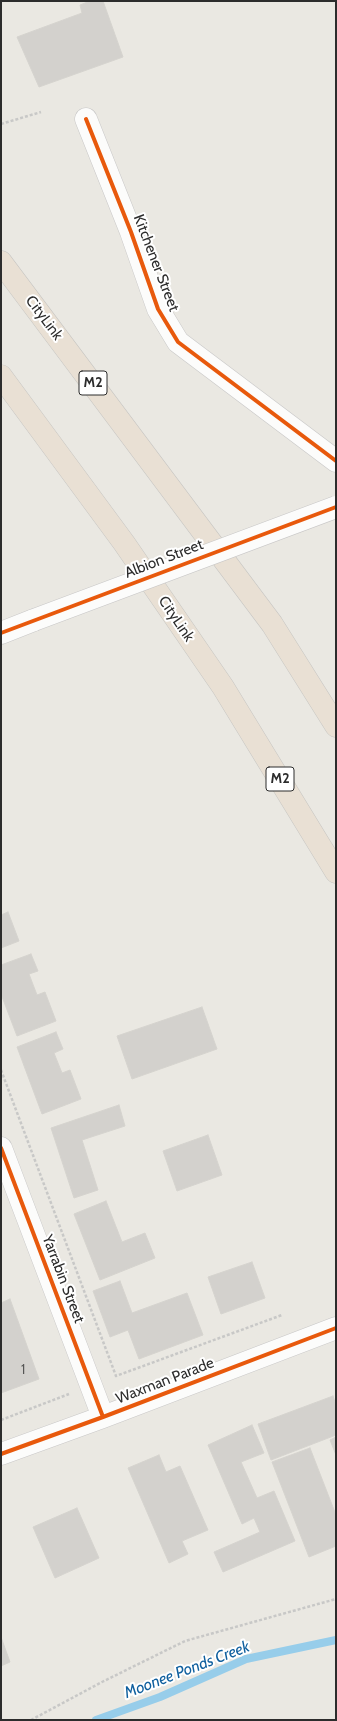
<!DOCTYPE html>
<style>
body{margin:0}
#map{position:relative;width:337px;height:1721px;overflow:hidden;background:#eae8e2;font-family:Cabin,sans-serif}
canvas{display:block}
.frame{position:absolute;inset:0;border:2px solid #2c2c2c;pointer-events:none}
</style>
<div id="map">
<canvas width="337" height="1721"></canvas>
<div class="frame"></div>
</div>
<script>
const ctx = document.querySelector('canvas').getContext('2d');
ctx.lineJoin = 'round';
function shape(rows) {
  const path = new Path2D();
  for (const r of rows) {
    path.moveTo(r[0], r[1]);
    for (let i = 2; i < r.length; i += 2) path.lineTo(r[i], r[i + 1]);
  }
  return path;
}
function strokePath(path, color, width, dash) {
  ctx.strokeStyle = color;
  ctx.lineWidth = width;
  ctx.lineCap = dash ? 'butt' : 'round';
  ctx.setLineDash(dash || []);
  ctx.stroke(path);
}
function fillPath(path, color) {
  ctx.fillStyle = color;
  ctx.fill(path, 'evenodd');
}
function label(font, color, halo, rows, align = 'center') {
  ctx.font = font + ' Cabin,sans-serif';
  ctx.lineWidth = 4;
  ctx.setLineDash([]);
  ctx.textBaseline = 'middle';
  ctx.strokeStyle = halo;
  ctx.fillStyle = color;
  for (const [text, x, y, turn = 0] of rows) {
    ctx.save();
    ctx.translate(x, y);
    ctx.rotate((+turn || 0) * Math.PI / 180);
    ctx.textAlign = isNaN(turn) ? turn : align;
    if (halo) ctx.strokeText(text, 0, 0);
    ctx.fillText(text, 0, 0);
    ctx.restore();
  }
}
const stream = shape([
 [96,1720,160,1697,246,1659,336,1640]
]);
const building = shape([
 [90,1,103,1,123,57,39,87,17,37,82,13,80,5,90,1],
 [8,912,19,941,1,948,1,915,8,912],
 [31,954,38,971,29,974,37,995,45,992,56,1021,17,1036,1,994,1,965,31,954],
 [202,1007,217,1049,132,1079,117,1036,202,1007],
 [56,1032,63,1049,54,1053,62,1073,70,1070,81,1099,42,1114,17,1047,56,1032],
 [119,1105,125,1126,82,1140,98,1190,74,1198,51,1128,119,1105],
 [208,1135,222,1175,177,1191,163,1151,208,1135],
 [106,1201,122,1242,145,1233,155,1258,100,1280,74,1214,106,1201],
 [252,1262,265,1298,221,1314,208,1277,252,1262],
 [120,1281,132,1313,187,1293,203,1335,139,1359,128,1330,110,1337,93,1291,120,1281],
 [10,1299,39,1379,1,1393,1,1303,10,1299],
 [333,1396,336,1405,336,1435,271,1460,258,1424,333,1396],
 [252,1425,264,1453,241,1462,257,1498,274,1491,295,1541,223,1572,214,1552,260,1532,254,1518,242,1524,208,1445,252,1425],
 [336,1437,336,1455,330,1440,336,1437],
 [310,1448,336,1515,336,1546,309,1557,272,1462,310,1448],
 [159,1455,166,1472,180,1466,208,1530,182,1541,188,1554,169,1563,128,1468,159,1455],
 [77,1508,99,1558,55,1578,33,1527,77,1508],
 [1,1637,10,1662,1,1666,1,1637]
]);
const path = shape([
 [1,124,41,112],
 [1,1070,116,1376,282,1315],
 [1,1420,69,1394],
 [31,1720,102,1682,185,1641,336,1599]
]);
const minor = shape([
 [86,119,131,232,158,309,178,342,336,461],
 [1,633,34,620],
 [1,1148,103,1417],
 [1,1454,103,1417,336,1328]
]);
const highway = shape([
 [1,262,272,624,336,726],
 [1,376,124,543,223,687,336,872]
]);
const minorBridge = shape([
 [34,620,336,507]
]);
const cycleway = shape([
 [86,119,131,232,158,309,178,342,336,461],
 [1,633,336,507],
 [1,1148,103,1417],
 [1,1454,103,1417,336,1328]
]);
const numberNames = [
 ["1",23,1370]
];
const shields = [
 [93,383,28],
 [280,779,28]
];
const shieldNames = [
 ["M2",93,383],
 ["M2",280,779]
];
const streetNames = [
 ["Kitchener Street",156,263,69],
 ["CityLink",44,318,53],
 ["Albion Street",164,559,-21],
 ["CityLink",176,619,56],
 ["Yarrabin Street",63,1279,69],
 ["Waxman Parade",165,1381,-21]
];
const waterNames = [
 ["Moonee Ponds Creek",187,1670,-21]
];
strokePath(stream, '#97cdea', 8);
fillPath(building, '#d3d1cd');
strokePath(building, '#d5d3ce', 1);
strokePath(minor, '#c8c7c7', 23);
strokePath(highway, '#c6c5c2', 23);
strokePath(path, '#c8c8c7', 2.5, [3, 2]);
strokePath(minor, '#fcfcfb', 22);
strokePath(highway, '#e9e0d4', 22);
strokePath(minorBridge, '#c8c7c7', 23, []);
strokePath(minorBridge, '#fcfcfb', 22);
strokePath(cycleway, '#e8590c', 4);
label('13px', '#565655', null, numberNames);
for (const [x, y, w] of shields) {
  const box = new Path2D();
  box.roundRect(x - w / 2, y - 12, w, 24, 3);
  ctx.fillStyle = '#fff';
  ctx.fill(box);
  strokePath(box, '#2c2c2c', 1);
}
label('bold 14px', '#2c2c2c', null, shieldNames);
label('15px', '#2c2c2c', '#fff', streetNames);
label('italic 16px', '#0f5f9e', '#fff', waterNames);
</script>
